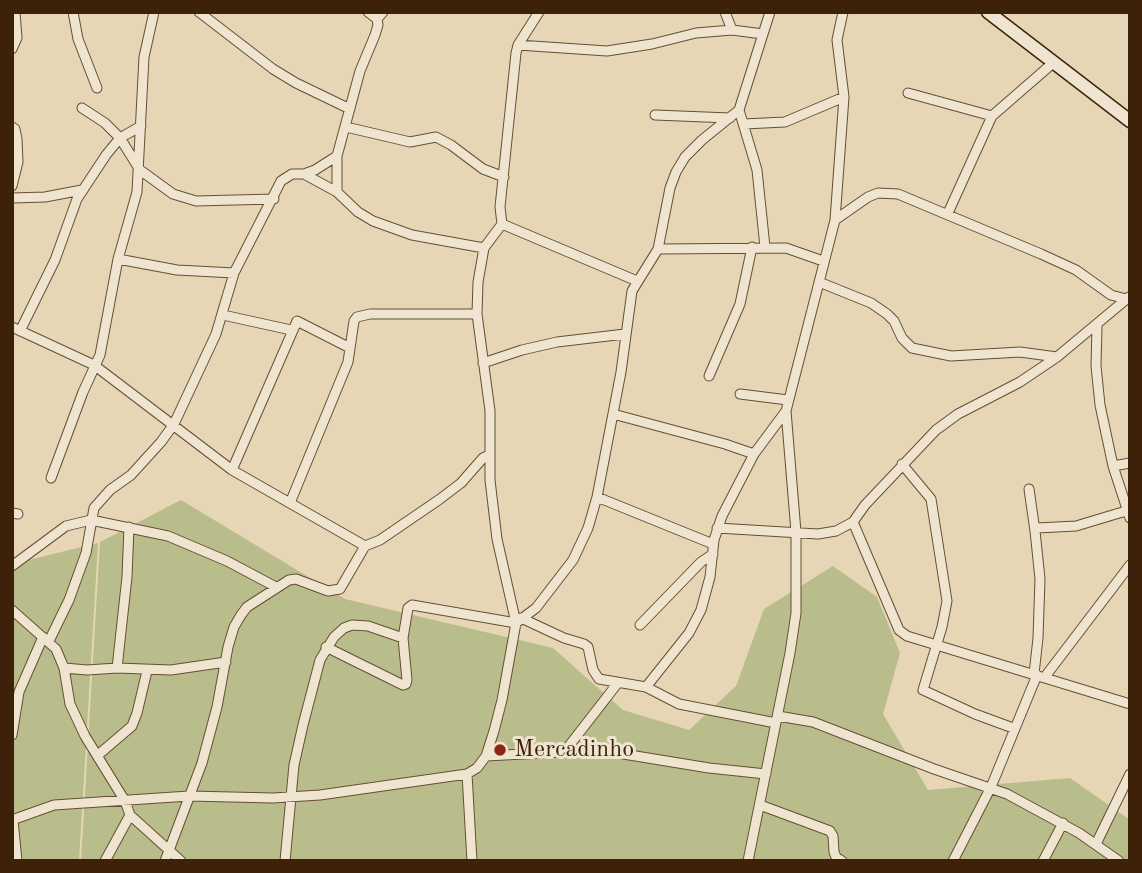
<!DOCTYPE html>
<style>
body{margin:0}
#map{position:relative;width:1142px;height:873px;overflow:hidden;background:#e6d6b5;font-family:"Old Standard TT",serif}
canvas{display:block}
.frame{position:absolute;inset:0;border:14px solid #3d2108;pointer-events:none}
</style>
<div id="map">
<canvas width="1142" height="873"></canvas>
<div class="frame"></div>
</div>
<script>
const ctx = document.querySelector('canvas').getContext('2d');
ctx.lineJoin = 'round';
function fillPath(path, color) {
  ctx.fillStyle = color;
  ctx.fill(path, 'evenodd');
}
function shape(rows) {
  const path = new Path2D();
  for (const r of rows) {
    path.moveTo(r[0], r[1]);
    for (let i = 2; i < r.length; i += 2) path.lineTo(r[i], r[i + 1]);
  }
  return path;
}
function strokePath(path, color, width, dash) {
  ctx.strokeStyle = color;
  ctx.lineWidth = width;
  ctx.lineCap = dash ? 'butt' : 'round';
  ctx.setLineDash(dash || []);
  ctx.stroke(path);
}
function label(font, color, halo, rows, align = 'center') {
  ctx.font = font + ' "Old Standard TT",serif';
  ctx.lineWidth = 6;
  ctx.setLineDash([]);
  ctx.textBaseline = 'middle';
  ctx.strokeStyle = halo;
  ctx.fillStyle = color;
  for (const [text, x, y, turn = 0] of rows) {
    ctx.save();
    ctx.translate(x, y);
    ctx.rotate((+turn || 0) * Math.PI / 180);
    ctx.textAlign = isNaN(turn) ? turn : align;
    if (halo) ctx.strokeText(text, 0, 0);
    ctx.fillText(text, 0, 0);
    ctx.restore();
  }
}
const green = shape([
 [181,500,345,599,553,648,623,710,689,730,736,686,764,609,833,566,877,597,900,653,883,714,928,790,1070,778,1130,820,1130,861,81,861,100,542],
 [98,543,79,861,12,861,12,564]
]);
const street = shape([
 [73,12,78,39,97,88],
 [199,12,273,69,296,83,350,109],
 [368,12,377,19],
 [725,12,732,30],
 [518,45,607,51,652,44,696,33,732,30,763,34],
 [12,49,17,38,15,12],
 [908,93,992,116],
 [82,108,105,123,120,138,140,170,173,194,196,201,274,199],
 [739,110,757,170,765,247],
 [655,115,730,118],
 [744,124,785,122,844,97],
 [12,127,15,129,17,139,18,162,12,186],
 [346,127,410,142,436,137,451,145,483,169,504,177],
 [304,174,337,192,358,212,373,221,412,235,484,248,502,224,637,281],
 [337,192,337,156],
 [12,198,45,197,82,190],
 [948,213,992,116,1053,63],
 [835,220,844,97,837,40,843,12],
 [502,224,500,207,516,53,518,45,539,12],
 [658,249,670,188,676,172,685,157,702,140,739,110,770,12],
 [118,259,177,270,234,273],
 [819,282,871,303,887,314,894,321,902,338,912,348,951,356,1020,352,1057,357],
 [223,315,291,330],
 [1097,326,1096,366,1100,405,1113,466,1130,518],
 [12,327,94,365,232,470,365,546,380,540,440,499,461,483,483,458,489,455],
 [20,331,55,260,77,199,106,155,120,138,141,126],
 [483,363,522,350,557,342,625,334],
 [709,376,740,304,752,247],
 [740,394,788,400],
 [613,414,725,444,754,454],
 [902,464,931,499,947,601,942,627,923,690,975,714,1013,728],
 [1113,466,1130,463],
 [232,470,297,321,350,348],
 [51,478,83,392,100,355,118,259,137,192,144,57,154,12],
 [1029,489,1035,531],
 [597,497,713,544],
 [290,503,348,362,354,321,357,317,370,314,477,314],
 [12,513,18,514],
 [853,522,899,630,907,636,1130,704],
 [717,528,818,534,836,531,853,522,865,505,936,430,958,414,1020,382,1057,357,1129,297],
 [12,566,66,526,91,520,168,536,227,561,276,587],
 [12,610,56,649,64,668,70,704,85,736,125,801,130,815,181,861],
 [521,618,564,638,584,644,588,647,593,670,599,679,646,687,679,704,776,723],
 [640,625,701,562,713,554],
 [49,641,69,600,86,553,94,508,110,490,131,475,161,442,174,424,216,334,234,273,281,181,292,174,304,174,315,170,337,156,360,71,375,35,378,25,377,19,383,12],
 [326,647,403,685,406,684,407,680,403,638],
 [64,668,87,670,117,668,171,670,226,662],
 [117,668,127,577,129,527],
 [1034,674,1038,638,1040,579,1035,531,1037,528,1076,526,1126,511],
 [1044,678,1130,565],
 [646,687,689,633,701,610,710,577,714,540,722,516,754,454,786,411],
 [778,716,813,722,934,769,1007,794,1079,833,1119,861],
 [12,735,19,692,43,637],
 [565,751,617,684],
 [98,755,132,726,137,713,147,671],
 [486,756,599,750,709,768,766,774],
 [467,774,472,861],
 [760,805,830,831,833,836,834,852,836,857,842,861],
 [12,820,54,805,189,796,273,798,320,795,467,774,477,768,486,756,494,731,502,700,516,623,497,539,490,480,490,411,477,314,478,282,484,248],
 [13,820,17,861],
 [1096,844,1130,774],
 [105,861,130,815],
 [165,861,202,763,217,707,228,647,234,627,241,615,247,607,289,580,296,579,328,591,340,589,365,546],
 [285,861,294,765,303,725,320,660,334,637,344,628,352,625,368,626,403,638,408,608,412,605,516,623,536,608,573,560,588,528,597,497,621,372,632,291,658,249,786,248,823,261],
 [748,861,790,653,796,613,796,532,786,411,835,220,868,197,878,193,898,194,1041,254,1076,270,1111,295,1130,300],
 [953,861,991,787,1037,675],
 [1043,861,1063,823]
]);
const secondary = shape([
 [988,12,1130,121]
]);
const markers = [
 [500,750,7,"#8f2418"]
];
const poiNames = [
 ["Mercadinho",514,750]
];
fillPath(green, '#b8bd8b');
strokePath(street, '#674e33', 11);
strokePath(secondary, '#3d2108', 15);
strokePath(street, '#efe4cf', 9);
strokePath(secondary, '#efe4cf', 12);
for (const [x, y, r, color] of markers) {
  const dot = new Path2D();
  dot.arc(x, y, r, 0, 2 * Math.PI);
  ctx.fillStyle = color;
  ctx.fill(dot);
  strokePath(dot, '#efe4cf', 2.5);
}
label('24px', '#3d2108', '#efe4cf', poiNames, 'left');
</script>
